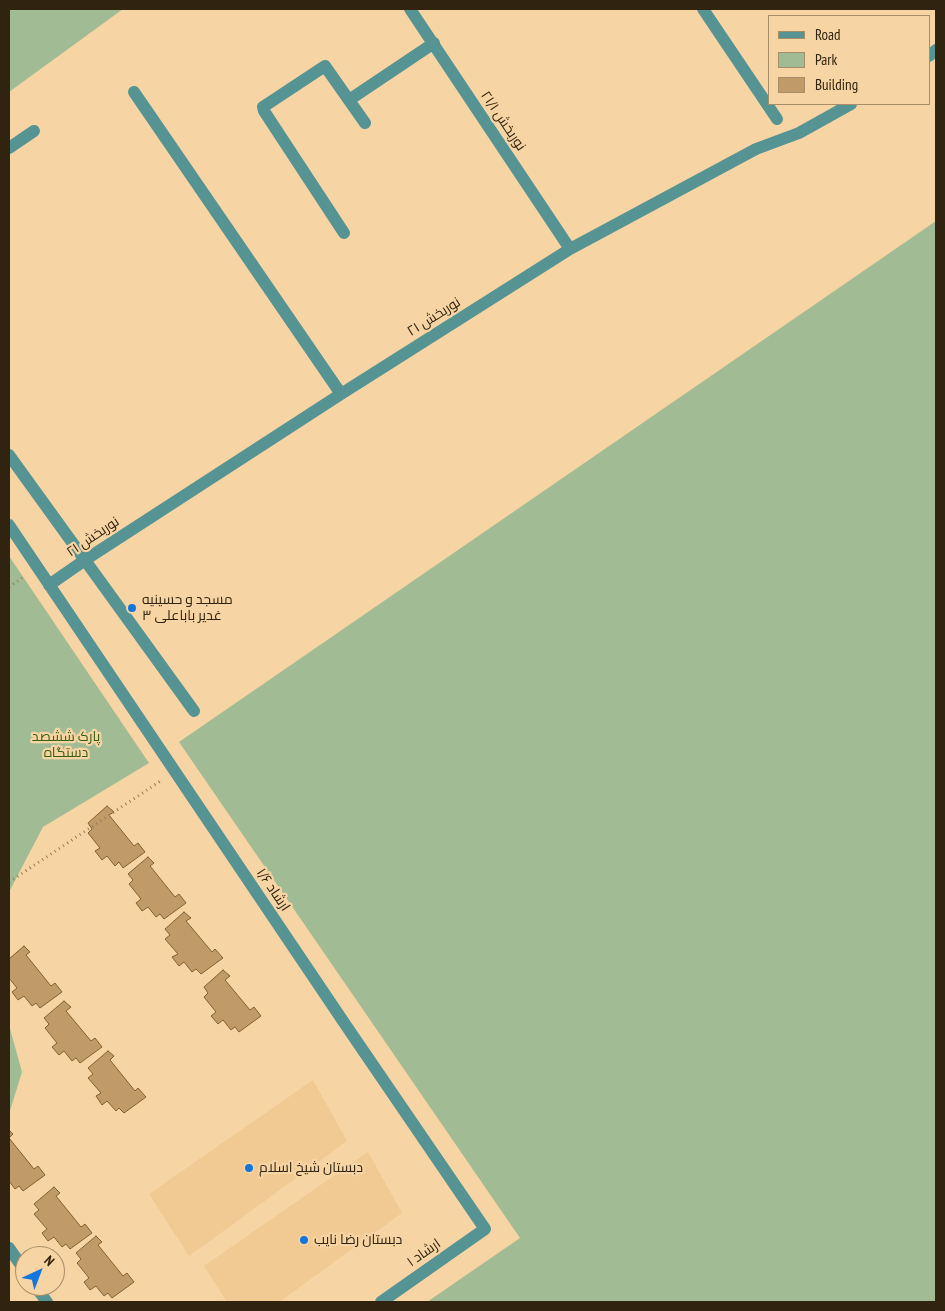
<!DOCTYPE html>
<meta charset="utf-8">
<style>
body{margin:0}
#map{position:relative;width:945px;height:1311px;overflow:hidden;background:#f7d4a3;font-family:"PT Sans Narrow",sans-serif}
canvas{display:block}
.frame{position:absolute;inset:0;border:10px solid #30230f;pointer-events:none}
.legend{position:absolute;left:768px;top:15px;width:162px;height:90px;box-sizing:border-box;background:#f7d4a3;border:1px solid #a78d68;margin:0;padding:6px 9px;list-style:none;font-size:15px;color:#30230f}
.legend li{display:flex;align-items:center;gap:10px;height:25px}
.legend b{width:25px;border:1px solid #a78d68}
.north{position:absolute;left:15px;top:1246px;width:50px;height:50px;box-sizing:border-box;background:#f7d4a3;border:1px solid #a78d68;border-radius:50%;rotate:43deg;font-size:14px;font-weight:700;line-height:20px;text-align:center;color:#30230f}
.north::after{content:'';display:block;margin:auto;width:18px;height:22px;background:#1375de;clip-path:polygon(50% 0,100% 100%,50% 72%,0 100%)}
</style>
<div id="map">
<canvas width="945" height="1311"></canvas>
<div class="frame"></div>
<ul class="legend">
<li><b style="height:6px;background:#569494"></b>Road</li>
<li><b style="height:14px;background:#a1bc94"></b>Park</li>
<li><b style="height:14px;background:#c19b67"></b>Building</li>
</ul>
<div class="north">N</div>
</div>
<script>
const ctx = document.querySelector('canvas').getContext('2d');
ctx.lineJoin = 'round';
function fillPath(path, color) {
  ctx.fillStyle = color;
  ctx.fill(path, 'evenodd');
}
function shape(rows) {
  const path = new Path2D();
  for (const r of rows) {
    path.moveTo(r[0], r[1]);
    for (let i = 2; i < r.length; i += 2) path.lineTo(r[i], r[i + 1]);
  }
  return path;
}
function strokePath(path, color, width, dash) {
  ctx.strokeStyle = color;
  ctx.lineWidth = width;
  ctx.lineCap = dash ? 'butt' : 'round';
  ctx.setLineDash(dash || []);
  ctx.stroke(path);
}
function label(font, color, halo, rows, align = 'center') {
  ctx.font = font + ' "PT Sans Narrow",Cairo,sans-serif';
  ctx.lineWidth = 4.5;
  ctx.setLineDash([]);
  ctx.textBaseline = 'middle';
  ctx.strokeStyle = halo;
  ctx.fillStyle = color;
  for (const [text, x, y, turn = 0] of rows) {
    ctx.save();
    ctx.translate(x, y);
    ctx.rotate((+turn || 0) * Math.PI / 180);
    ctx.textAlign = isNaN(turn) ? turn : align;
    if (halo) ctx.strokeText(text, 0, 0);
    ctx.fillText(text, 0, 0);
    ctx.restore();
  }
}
const built = shape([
 [313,1080,347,1141,189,1256,149,1194],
 [368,1152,402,1213,279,1302,227,1302,204,1266]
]);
const green = shape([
 [9,9,123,9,9,92],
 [936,221,936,1302,427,1302,520,1238,179,742],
 [9,556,149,763,43,827,9,892],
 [9,1025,22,1072,9,1114]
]);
const building = shape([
 [107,806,114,812,109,815,134,846,138,843,145,852,123,868,119,862,115,866,107,856,102,860,95,851,100,848,88,833,92,829,88,823,107,806],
 [148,857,154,863,150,866,175,897,179,894,186,903,164,919,160,914,156,917,148,907,142,911,136,903,141,899,129,884,133,880,128,874,148,857],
 [184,912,191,918,186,921,212,952,215,949,223,958,201,974,196,969,192,972,184,962,179,966,172,957,178,954,165,939,170,935,165,929,184,912],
 [24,946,30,952,26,955,51,986,55,983,62,992,40,1008,36,1003,32,1006,24,996,18,1000,12,992,17,988,9,978,9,959,24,946],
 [223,970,230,976,225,980,250,1010,254,1007,261,1016,239,1032,235,1027,231,1030,223,1020,218,1024,211,1016,216,1012,204,997,208,993,204,987,223,970],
 [64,1001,71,1007,66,1011,91,1041,95,1038,102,1047,80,1063,76,1058,72,1061,64,1051,59,1055,52,1047,57,1043,45,1028,49,1024,44,1018,64,1001],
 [108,1051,114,1056,110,1060,135,1091,138,1088,146,1097,124,1113,119,1108,116,1111,107,1101,102,1105,96,1096,101,1093,88,1078,93,1074,88,1068,108,1051],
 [9,1130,13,1134,9,1138,34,1169,38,1166,45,1175,23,1191,19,1186,15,1189,9,1181,9,1130],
 [54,1187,60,1193,56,1196,81,1227,85,1224,92,1233,70,1249,66,1244,62,1247,54,1237,48,1241,42,1233,47,1229,34,1214,39,1210,34,1204,54,1187],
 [96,1236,102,1242,98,1245,123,1276,127,1273,134,1282,112,1298,108,1293,104,1296,96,1286,90,1290,84,1282,89,1278,77,1263,81,1259,76,1253,96,1236]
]);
const path = shape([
 [9,587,25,576],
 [9,882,162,780]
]);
const minor = shape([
 [410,9,570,249],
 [703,9,777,119],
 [929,56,936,50],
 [134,92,341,394],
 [349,100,434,43],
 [9,148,34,131],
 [344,233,264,111,263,107,325,66,365,123],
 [9,455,194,711],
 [9,525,347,1027,485,1229,381,1302],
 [49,585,85,560,341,394,570,249,756,149,799,133,851,104],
 [9,1248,25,1271],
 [35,1286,47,1302]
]);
const markers = [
 [132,608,5,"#1375de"],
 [249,1168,5,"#1375de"],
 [304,1240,5,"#1375de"]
];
const streetNames = [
 ["نوربخش ۲۱/۱",503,121,56],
 ["نوربخش ۲۱",434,317,-32],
 ["نوربخش ۲۱",93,537,-34],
 ["ارشاد ۱/۶",273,890,56],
 ["ارشاد ۱",424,1253,-35]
];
const poiNames = [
 ["مسجد و حسینیه",142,600],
 ["غدیر باباعلی ۳",142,616],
 ["دبستان شیخ اسلام",259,1168],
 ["دبستان رضا نایب",314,1240]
];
const parkNames = [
 ["پارک‌ ششصد",66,737],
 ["دستگاه",66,753]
];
fillPath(built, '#f1c992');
fillPath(green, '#a1bc94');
fillPath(building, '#c19b67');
strokePath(building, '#806032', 1);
strokePath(path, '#977f5c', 3, [1, 4]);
strokePath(minor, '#569494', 12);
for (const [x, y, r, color] of markers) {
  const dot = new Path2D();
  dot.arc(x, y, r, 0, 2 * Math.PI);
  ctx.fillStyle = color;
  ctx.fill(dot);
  strokePath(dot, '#f7d4a3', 2);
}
label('14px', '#30230f', '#f7d4a3', streetNames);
label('14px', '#30230f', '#f7d4a3', poiNames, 'left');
label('14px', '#345f16', '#f7d4a3', parkNames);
</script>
